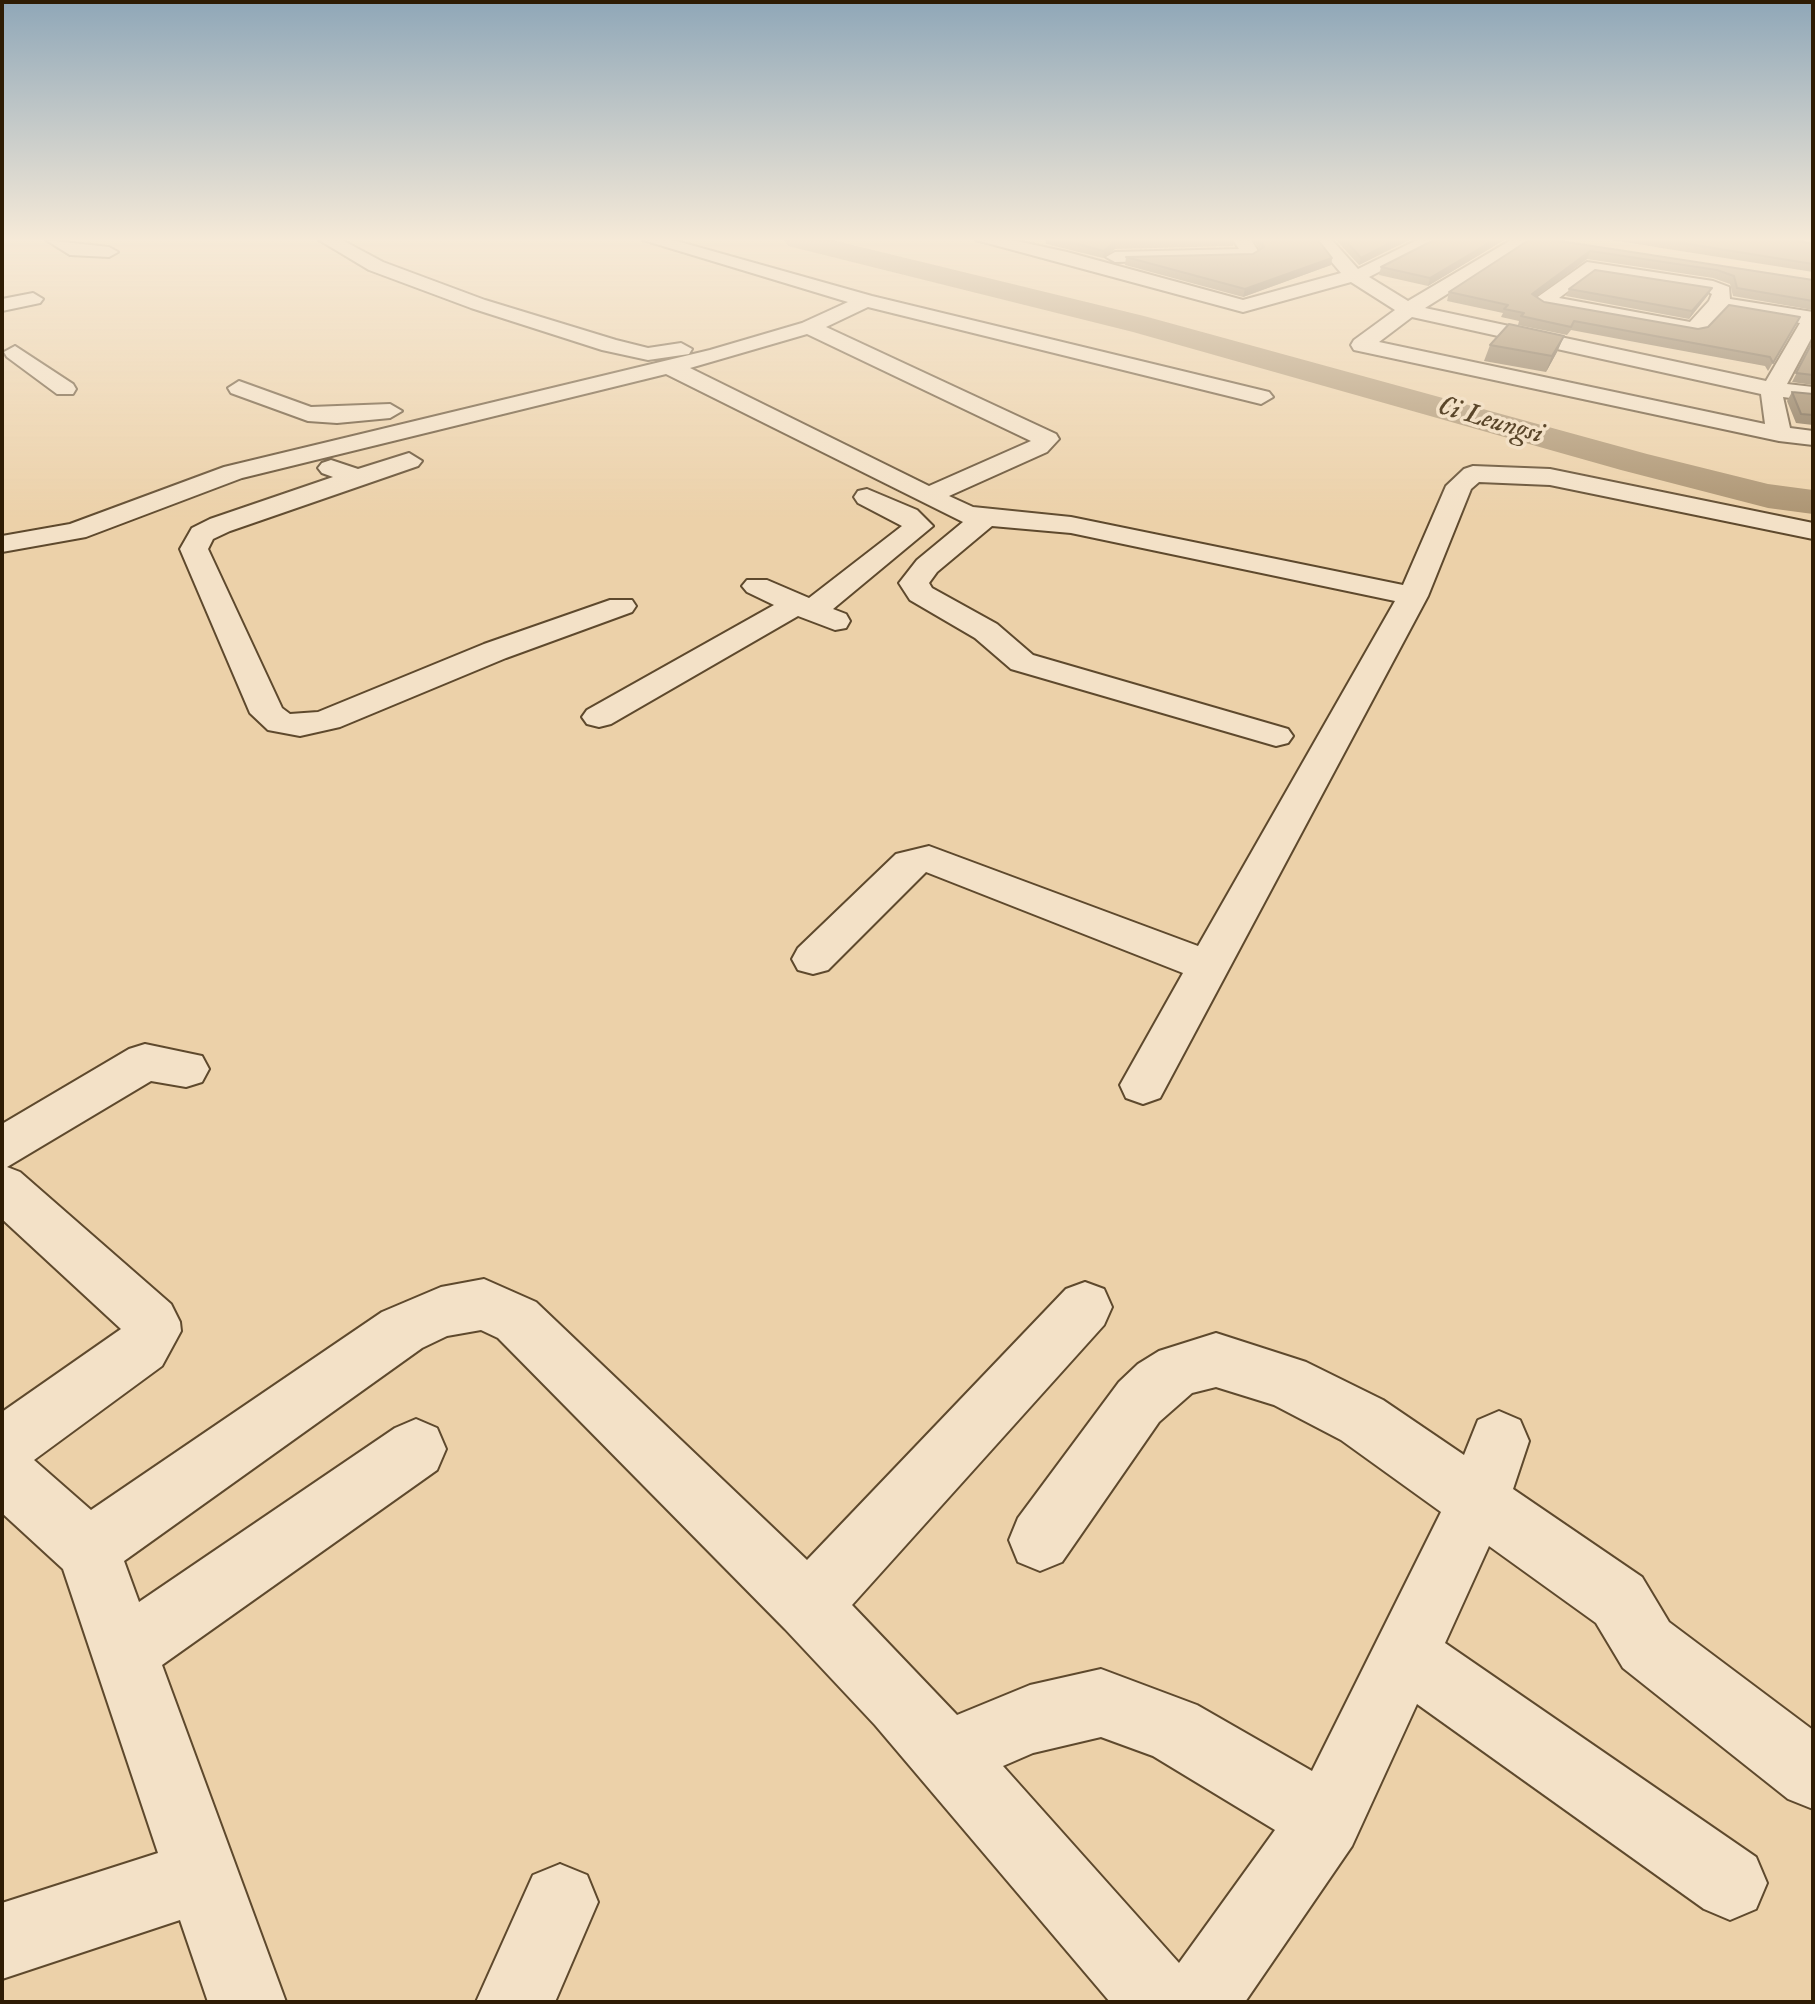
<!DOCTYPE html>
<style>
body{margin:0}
#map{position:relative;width:1815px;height:2004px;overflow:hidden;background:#ecd1a9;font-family:"IM FELL English",serif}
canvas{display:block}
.frame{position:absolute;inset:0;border:4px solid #2e1c04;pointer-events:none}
</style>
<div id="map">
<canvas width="1815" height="2004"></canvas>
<div class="frame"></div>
</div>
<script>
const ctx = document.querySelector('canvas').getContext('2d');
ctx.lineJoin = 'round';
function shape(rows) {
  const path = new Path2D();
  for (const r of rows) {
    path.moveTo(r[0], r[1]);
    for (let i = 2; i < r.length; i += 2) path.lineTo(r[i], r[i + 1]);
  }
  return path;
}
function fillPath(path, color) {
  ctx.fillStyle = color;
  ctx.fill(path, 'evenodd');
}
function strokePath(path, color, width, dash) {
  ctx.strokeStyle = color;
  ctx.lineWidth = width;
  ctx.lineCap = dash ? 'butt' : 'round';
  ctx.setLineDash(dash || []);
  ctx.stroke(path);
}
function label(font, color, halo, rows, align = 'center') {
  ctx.font = font + ' "IM FELL English",serif';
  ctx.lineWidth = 7;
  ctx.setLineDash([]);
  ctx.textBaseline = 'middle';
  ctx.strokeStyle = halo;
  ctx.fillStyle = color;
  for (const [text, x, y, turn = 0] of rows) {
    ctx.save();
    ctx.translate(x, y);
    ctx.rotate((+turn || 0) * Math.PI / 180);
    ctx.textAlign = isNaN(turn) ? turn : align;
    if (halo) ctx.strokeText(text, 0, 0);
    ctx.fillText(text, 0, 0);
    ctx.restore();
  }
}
const river = shape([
 [784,240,832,240,1144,316,1647,454,1768,484,1813,490,1813,514,1768,508,1621,470,1133,332,788,246,784,240]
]);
const minor = shape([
 [46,240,109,247,118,252,109,257,70,255,46,240],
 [319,240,342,240,383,262,485,300,616,340,648,348,681,343,692,349,689,354,648,360,602,350,471,308,369,270,319,240],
 [643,240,673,240,872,296,1269,392,1273,397,1261,404,868,307,826,327,1056,434,1059,439,1047,452,949,496,973,507,1071,517,1403,585,1446,486,1464,469,1473,466,1550,469,1813,523,1813,539,1550,485,1479,482,1471,489,1428,596,1160,1098,1143,1104,1126,1098,1120,1085,1183,973,926,872,828,970,813,974,798,970,792,959,798,948,896,854,929,846,1198,946,1395,601,1071,533,992,526,937,572,929,583,932,588,997,624,1033,655,1288,729,1293,736,1288,743,1276,746,1011,669,975,638,910,600,899,583,917,560,963,522,666,374,242,478,86,537,2,552,2,536,70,524,224,467,710,350,802,323,848,302,643,240],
 [807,334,1031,441,929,486,690,368,807,334],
 [976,240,1012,240,1067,252,1243,300,1341,273,1313,240,1332,240,1358,269,1417,240,1441,240,1369,277,1408,301,1511,240,1533,240,1425,308,1766,381,1800,323,1724,310,1702,333,1695,335,1542,307,1532,301,1587,262,1713,281,1729,287,1730,299,1813,312,1813,335,1787,384,1813,387,1813,401,1783,397,1790,428,1813,431,1813,445,1779,441,1354,350,1351,345,1354,340,1395,310,1351,282,1243,312,976,240],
 [1591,274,1708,292,1712,294,1709,301,1690,322,1559,298,1591,274],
 [1412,317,1761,394,1765,424,1379,342,1412,317],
 [1233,240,1251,240,1260,254,1251,259,1115,262,1106,257,1115,252,1239,249,1233,240],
 [33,293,43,299,40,303,2,311,2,299,33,293],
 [15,346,73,384,76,389,73,394,57,394,7,357,4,352,15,346],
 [239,381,311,407,390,404,402,411,390,418,337,423,308,421,231,393,228,388,239,381],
 [409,453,422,461,418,466,230,531,213,539,208,549,282,708,290,714,318,712,484,644,610,600,632,600,636,606,632,612,506,658,340,727,300,736,268,730,250,713,180,549,192,528,210,519,333,477,322,473,318,468,322,463,331,460,358,469,409,453],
 [867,489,917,510,933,526,833,609,846,614,850,621,846,628,835,630,798,616,611,724,599,727,587,724,582,717,587,710,774,605,747,592,742,586,747,580,767,580,809,598,902,526,858,503,854,497,858,491,867,489],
 [145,1044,202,1056,209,1069,202,1082,186,1087,151,1081,7,1167,20,1172,171,1304,180,1322,181,1331,162,1366,34,1460,91,1510,382,1312,441,1287,484,1279,536,1302,807,1560,1066,1289,1085,1282,1104,1289,1112,1307,1104,1325,852,1605,957,1715,1030,1685,1101,1669,1197,1705,1312,1771,1441,1512,1341,1440,1274,1405,1216,1387,1192,1393,1159,1422,1062,1562,1040,1571,1018,1562,1009,1540,1018,1518,1119,1382,1138,1364,1159,1351,1216,1333,1306,1362,1383,1400,1464,1455,1478,1420,1499,1411,1520,1420,1529,1441,1513,1489,1642,1577,1669,1622,1813,1730,1813,1809,1788,1799,1623,1668,1596,1623,1489,1546,1445,1643,1756,1857,1767,1883,1756,1909,1730,1920,1704,1909,1417,1704,1352,1846,1245,2002,1110,2002,875,1725,785,1629,498,1338,481,1330,447,1336,422,1348,124,1561,139,1602,395,1428,416,1419,437,1428,446,1449,437,1470,162,1665,286,2002,208,2002,180,1920,2,1979,2,1903,158,1853,63,1569,2,1513,2,1412,121,1329,2,1219,2,1124,129,1049,145,1044],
 [1101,1737,1153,1756,1275,1830,1179,1963,1003,1766,1033,1753,1101,1737],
 [560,1864,587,1875,598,1902,555,2002,476,2002,533,1875,560,1864]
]);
const wall = shape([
 [1045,240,1234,240,1233,246,1115,249,1103,258,1046,244],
 [1253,240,1318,240,1332,258,1331,265,1243,297,1125,265,1126,257,1253,254,1260,250],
 [1336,240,1409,240,1359,265],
 [1434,240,1504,240,1428,286,1379,275,1381,267],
 [1529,240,1813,280,1813,310,1733,296,1730,284,1713,278,1587,259,1536,297,1544,302,1698,329,1800,317,1768,371,1765,366,1651,345,1571,330,1567,335,1518,325,1519,321,1501,317,1503,313,1447,301,1449,292],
 [1611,240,1797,240,1813,244,1813,272],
 [1712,288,1708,295,1689,319,1566,296,1569,289],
 [1564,336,1557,352,1546,372,1484,361,1490,345],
 [1813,341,1813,385,1792,382],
 [1792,392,1813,394,1813,425,1796,423,1787,401]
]);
const shadedWall = shape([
 [1396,240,1409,240,1359,265,1361,258],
 [1494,240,1504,240,1428,286,1430,278],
 [1116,241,1115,249,1103,258,1104,251],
 [1590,251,1587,259,1529,302,1532,294],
 [1332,258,1331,265,1243,297,1245,289],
 [1712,288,1708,295,1689,319,1692,311],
 [1564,336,1557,352,1546,372,1552,356]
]);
const building = shape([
 [1062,240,1154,240,1116,241,1104,251,1062,240],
 [1260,240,1318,240,1332,258,1245,289,1126,257,1253,254,1264,247,1260,240],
 [1345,240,1396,240,1361,258,1345,240],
 [1434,240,1494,240,1430,278,1381,267,1434,240],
 [1529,240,1554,240,1813,280,1813,301,1737,288,1734,276,1717,270,1590,251,1532,294,1544,302,1698,329,1708,327,1729,305,1800,317,1773,363,1770,357,1655,336,1574,321,1571,327,1521,316,1524,313,1504,309,1508,305,1449,292,1529,240],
 [1663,240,1797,240,1813,244,1813,264,1663,240],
 [1595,270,1712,288,1692,311,1569,289,1595,270],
 [1509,324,1564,336,1552,356,1490,345,1509,324],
 [1813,341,1813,375,1796,373,1813,341],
 [1792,392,1813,394,1813,415,1801,414,1792,392]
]);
const farWaternames = [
 ["Ci Leungsi",1490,422,16]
];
fillPath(river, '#ab9371');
strokePath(minor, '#5e492d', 4);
fillPath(minor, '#f3e1c7');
fillPath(wall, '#7d694d');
fillPath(shadedWall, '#66553f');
fillPath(building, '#917a5a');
strokePath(building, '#66553f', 2);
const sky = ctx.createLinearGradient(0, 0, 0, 521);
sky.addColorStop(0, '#8fa7b8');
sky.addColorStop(0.46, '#f6ead8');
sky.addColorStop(1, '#f6ead800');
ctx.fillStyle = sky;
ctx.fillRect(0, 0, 1815, 521);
label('italic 28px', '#5a462a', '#f3e1c7', farWaternames);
</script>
